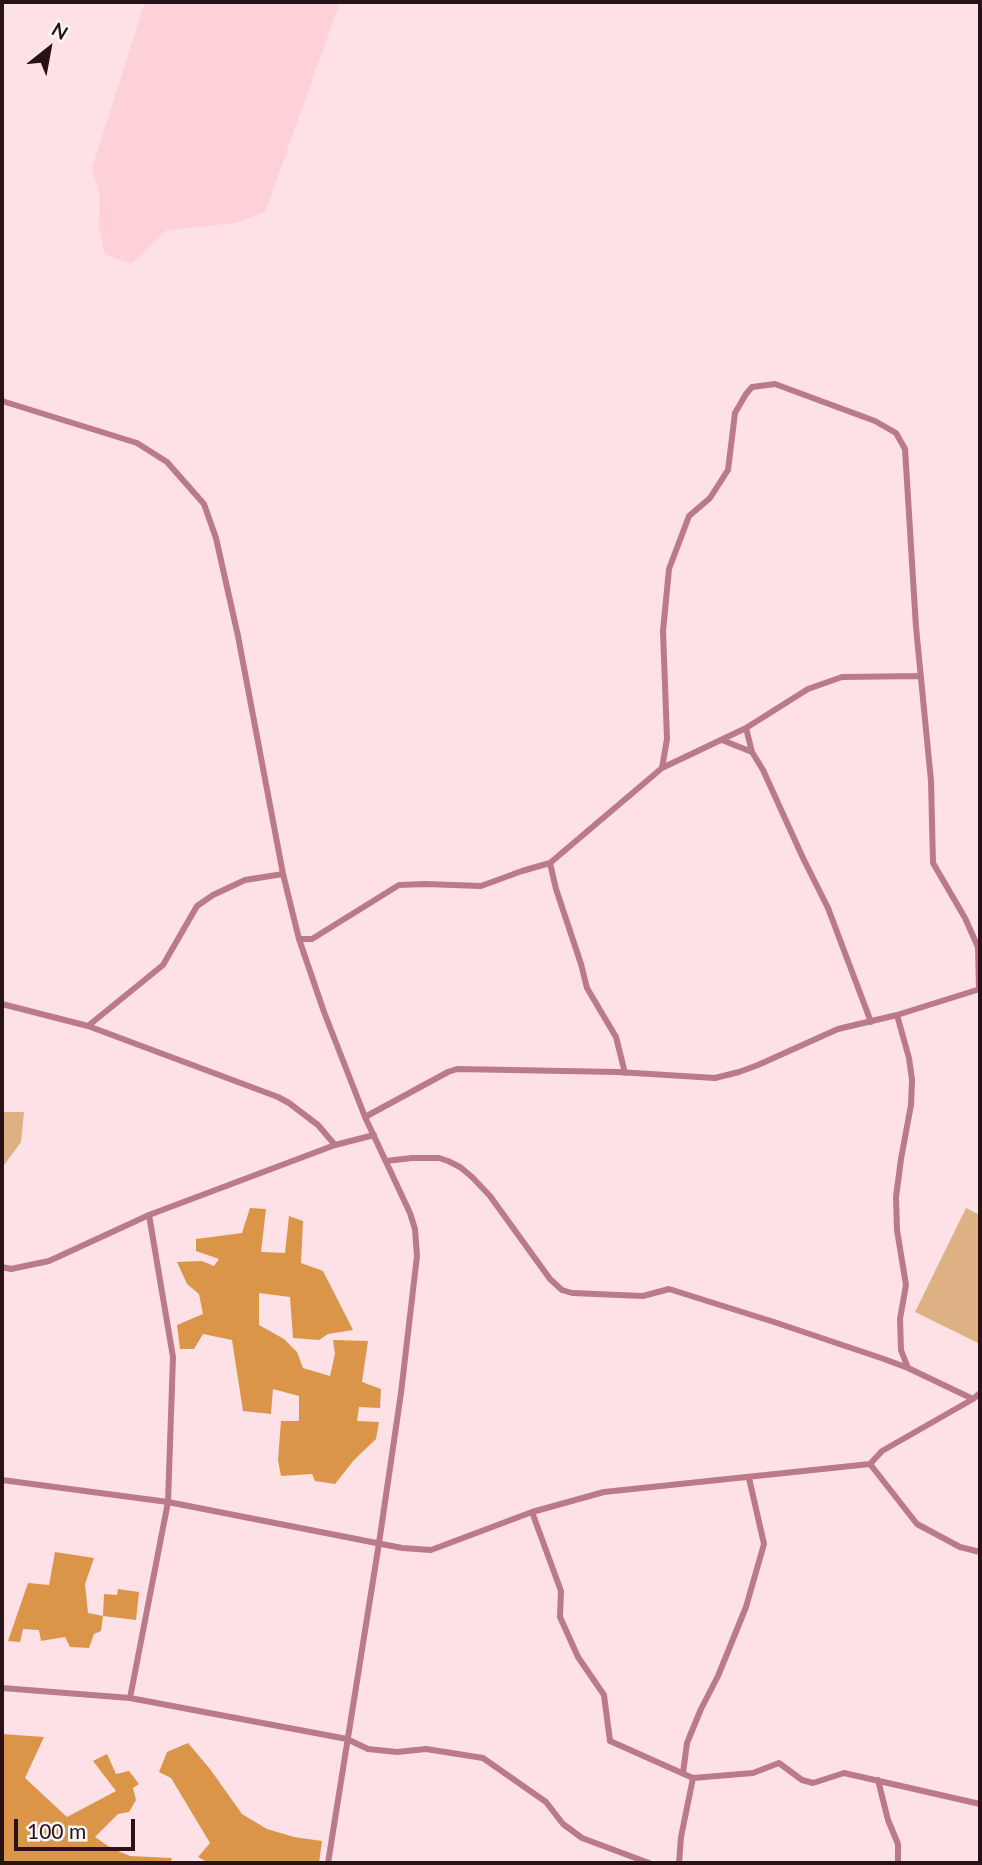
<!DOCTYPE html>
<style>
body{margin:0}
#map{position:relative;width:982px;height:1865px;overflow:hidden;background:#fde1e6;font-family:Lato,sans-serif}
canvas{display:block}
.frame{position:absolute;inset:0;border:4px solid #281117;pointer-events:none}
.north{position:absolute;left:14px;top:14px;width:70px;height:70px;-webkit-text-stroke:5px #f6f6f6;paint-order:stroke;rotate:31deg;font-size:19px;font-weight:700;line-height:28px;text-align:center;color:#281117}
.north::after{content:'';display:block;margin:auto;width:24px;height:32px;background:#281117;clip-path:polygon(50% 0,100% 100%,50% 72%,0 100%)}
.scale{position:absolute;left:14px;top:1819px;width:121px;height:32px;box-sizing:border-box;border:4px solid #281117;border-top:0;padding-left:9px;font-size:21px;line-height:24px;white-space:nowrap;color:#281117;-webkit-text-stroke:5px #f6f6f6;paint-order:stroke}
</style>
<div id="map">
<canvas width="982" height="1865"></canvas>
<div class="frame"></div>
<div class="north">N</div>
<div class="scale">100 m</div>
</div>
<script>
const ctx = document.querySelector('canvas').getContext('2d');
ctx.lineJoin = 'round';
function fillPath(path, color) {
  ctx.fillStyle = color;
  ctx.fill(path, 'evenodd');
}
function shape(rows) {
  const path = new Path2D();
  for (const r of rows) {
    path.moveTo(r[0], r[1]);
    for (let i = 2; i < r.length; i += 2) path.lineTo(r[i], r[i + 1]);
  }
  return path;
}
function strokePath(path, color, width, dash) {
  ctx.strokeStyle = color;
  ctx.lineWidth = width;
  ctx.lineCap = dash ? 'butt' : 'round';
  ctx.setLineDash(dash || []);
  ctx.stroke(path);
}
const built = shape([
 [145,2,340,2,265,212,235,223,167,230,131,264,105,254,99,228,100,195,92,168]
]);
const green = shape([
 [2,1112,24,1112,21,1142,2,1168],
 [966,1208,980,1215,980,1344,915,1312]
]);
const forest = shape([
 [250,1208,266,1209,261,1252,285,1253,289,1216,303,1221,301,1263,323,1271,353,1330,328,1334,319,1340,293,1338,290,1297,259,1293,259,1325,284,1339,297,1352,303,1368,330,1376,335,1354,333,1340,368,1341,362,1382,381,1389,380,1408,359,1407,357,1421,379,1422,376,1439,354,1460,335,1484,315,1481,312,1474,281,1476,278,1460,281,1421,299,1421,299,1396,273,1389,271,1414,243,1411,232,1340,203,1334,194,1349,180,1349,177,1325,203,1314,199,1294,187,1284,177,1262,202,1261,214,1266,219,1259,196,1251,196,1239,242,1233],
 [55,1552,94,1558,85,1584,88,1613,103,1616,104,1594,117,1595,118,1589,139,1592,136,1620,103,1616,101,1631,94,1634,89,1648,70,1647,65,1637,41,1641,39,1630,23,1629,20,1642,8,1641,28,1583,49,1585],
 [2,1734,44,1737,25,1778,67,1817,116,1791,93,1761,107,1754,116,1774,129,1771,139,1784,133,1788,136,1800,129,1812,118,1814,95,1837,111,1848,130,1856,172,1858,170,1863,2,1863],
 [188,1743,210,1769,242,1814,267,1829,294,1837,322,1841,319,1863,209,1863,198,1857,210,1843,171,1778,159,1772,167,1752]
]);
const street = shape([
 [2,401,137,443,167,462,204,504,216,538,238,636,283,874,299,939,324,1012,365,1117,410,1213,415,1229,417,1256,401,1393,379,1543,328,1863],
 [746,728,752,752,763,770,803,858,828,908,871,1022],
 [722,740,752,752],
 [662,768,746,728,808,689,842,677,921,676],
 [550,863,556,889,581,964,587,988,616,1037,625,1073],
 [299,939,312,939,399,885,425,884,481,886,522,871,550,863,662,768,667,739,663,631,669,569,689,516,710,498,728,470,735,413,746,394,752,387,775,384,875,421,896,433,905,449,916,627,931,781,933,863,965,918,978,947,979,989],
 [2,1004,88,1026,278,1097,289,1103,318,1125,335,1145],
 [897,1015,909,1058,912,1080,911,1105,901,1159,896,1197,897,1230,906,1285,900,1319,901,1350,908,1368],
 [88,1026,163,965,197,906,213,895,245,880,283,874],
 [365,1117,448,1072,457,1069,618,1072,715,1078,739,1072,758,1065,838,1029,897,1015,980,989],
 [386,1161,412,1158,439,1158,448,1161,460,1167,472,1177,490,1196,550,1279,562,1290,572,1293,643,1296,669,1289,774,1322,884,1359,908,1368,973,1399],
 [2,1267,11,1269,49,1261,149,1215,335,1145,374,1135],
 [870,1464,882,1451,973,1399,980,1393],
 [2,1480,168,1502,402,1548,431,1550,532,1512,604,1492,870,1464,917,1524,960,1547,980,1552],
 [532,1512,561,1591,560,1617,578,1657,604,1695,610,1741,693,1778,753,1773,779,1763,802,1780,813,1783,844,1773,980,1804],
 [2,1688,130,1698,347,1739,368,1749,397,1752,426,1749,483,1758,546,1802,563,1824,582,1838,649,1863],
 [130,1698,168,1502,173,1357,149,1215],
 [683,1773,687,1743,701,1709,718,1676,746,1607,764,1544,749,1478],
 [878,1780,888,1820,898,1844,898,1863],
 [679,1863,681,1837,693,1778]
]);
fillPath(built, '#fed0d8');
fillPath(green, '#deb185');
fillPath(forest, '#db9548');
strokePath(street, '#bb7a88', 6);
</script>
